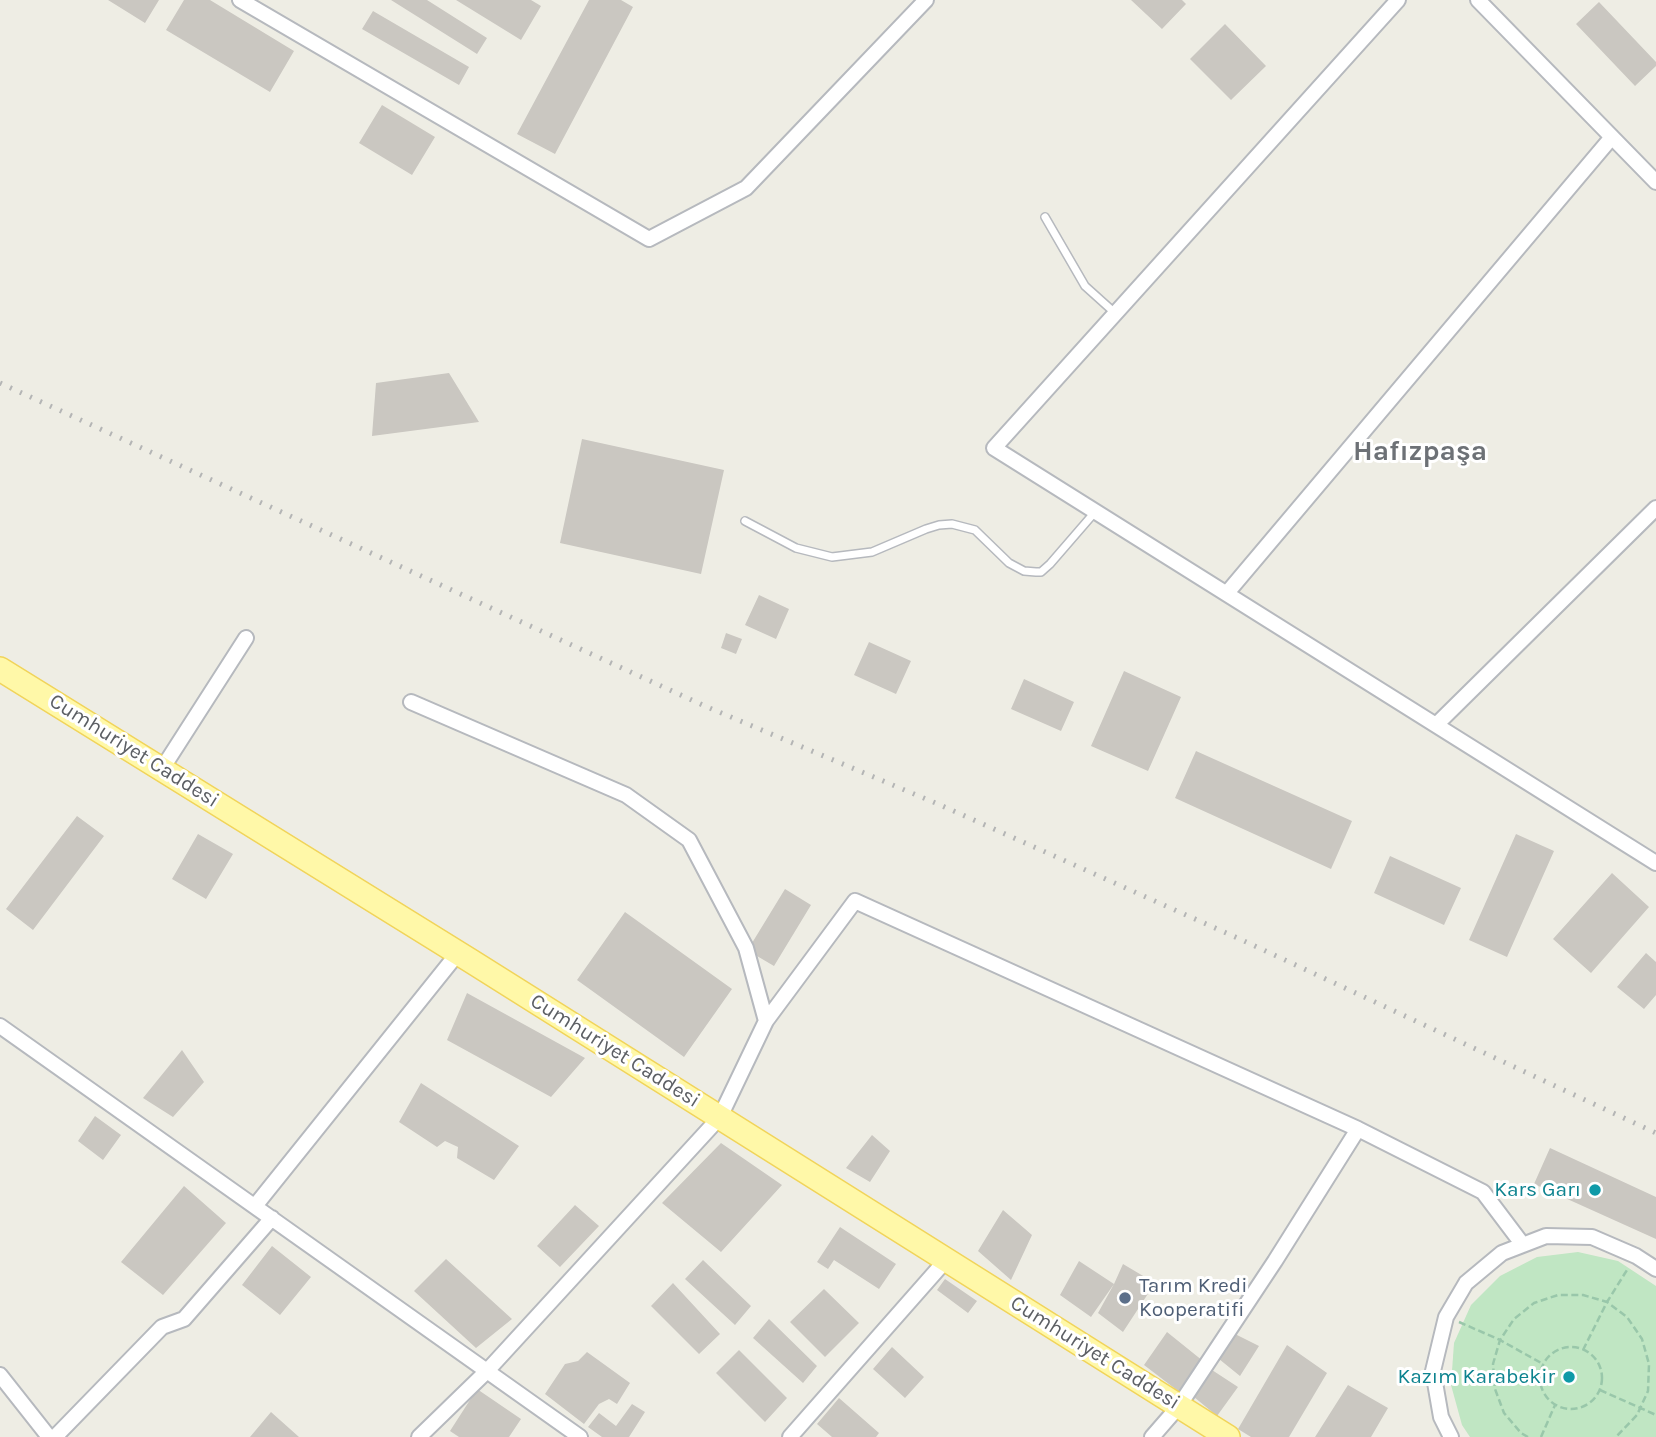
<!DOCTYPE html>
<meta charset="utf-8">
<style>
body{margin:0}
canvas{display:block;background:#eeede4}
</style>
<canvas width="1656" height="1437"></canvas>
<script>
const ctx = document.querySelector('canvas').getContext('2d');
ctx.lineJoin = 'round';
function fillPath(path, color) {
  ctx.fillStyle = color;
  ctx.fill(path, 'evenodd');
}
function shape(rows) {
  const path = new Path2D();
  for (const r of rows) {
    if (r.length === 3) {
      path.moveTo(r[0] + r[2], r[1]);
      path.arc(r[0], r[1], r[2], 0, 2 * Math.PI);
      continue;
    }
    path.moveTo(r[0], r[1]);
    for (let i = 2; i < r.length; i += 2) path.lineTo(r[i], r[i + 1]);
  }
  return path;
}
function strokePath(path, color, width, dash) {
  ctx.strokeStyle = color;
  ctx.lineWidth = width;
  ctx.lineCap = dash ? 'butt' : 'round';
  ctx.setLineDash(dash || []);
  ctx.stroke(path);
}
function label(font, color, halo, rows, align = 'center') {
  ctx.font = font + ' Karla,sans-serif';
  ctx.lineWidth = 6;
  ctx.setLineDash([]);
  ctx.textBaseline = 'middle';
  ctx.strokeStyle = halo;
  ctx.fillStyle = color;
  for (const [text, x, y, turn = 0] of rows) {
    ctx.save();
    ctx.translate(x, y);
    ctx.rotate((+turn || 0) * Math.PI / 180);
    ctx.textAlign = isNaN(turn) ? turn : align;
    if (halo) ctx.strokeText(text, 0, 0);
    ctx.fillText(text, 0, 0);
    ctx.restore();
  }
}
const green = shape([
 [1578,1252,1618,1261,1656,1286,1656,1437,1470,1437,1462,1425,1451,1385,1454,1343,1471,1305,1500,1276,1537,1257]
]);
const building = shape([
 [108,0,159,0,145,23],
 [184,0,210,0,294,51,270,92,166,30],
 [391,0,427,0,487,38,477,54],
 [456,0,531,0,541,6,521,40],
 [589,0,621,0,633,7,555,154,517,134],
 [1131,0,1182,0,1186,4,1162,29],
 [1599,2,1656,62,1656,66,1635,86,1576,24],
 [373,11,469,67,459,85,362,29],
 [1225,24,1266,66,1231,100,1190,59],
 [382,105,435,137,412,175,359,143],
 [449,373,479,422,372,436,376,383],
 [582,439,724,470,701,574,560,543],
 [759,595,789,609,776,639,745,625],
 [726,633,742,639,736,654,721,648],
 [869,642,911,661,896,694,854,675],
 [1124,671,1181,697,1148,771,1091,746],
 [1024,679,1074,702,1061,731,1011,709],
 [1196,751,1352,821,1331,869,1175,798],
 [77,816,104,836,33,930,6,909],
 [198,834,233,854,206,899,172,879],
 [1516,834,1554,851,1507,957,1469,940],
 [1390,856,1461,888,1444,925,1374,893],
 [1612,873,1649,907,1591,973,1553,939],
 [785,889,811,905,774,966,757,956,752,943],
 [625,912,732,989,684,1057,577,980],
 [1646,953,1656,962,1656,995,1644,1009,1617,987],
 [467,993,585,1058,551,1097,447,1040],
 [182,1050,204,1082,173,1117,143,1098],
 [421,1083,519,1146,494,1180,457,1158,458,1147,445,1141,437,1147,399,1122],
 [95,1116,121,1135,103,1160,78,1141],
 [872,1135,890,1151,870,1182,846,1168],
 [721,1143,782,1185,721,1252,662,1203],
 [1550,1148,1656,1197,1656,1239,1534,1184],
 [184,1186,226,1223,163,1295,121,1262],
 [575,1205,599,1226,560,1267,537,1246],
 [1003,1210,1032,1235,1011,1280,978,1251],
 [840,1227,896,1264,879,1289,834,1260,828,1269,817,1262],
 [272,1246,311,1277,280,1315,242,1285],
 [446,1259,512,1319,476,1348,414,1291],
 [703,1260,751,1306,735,1325,685,1279],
 [1079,1261,1114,1284,1123,1264,1155,1283,1123,1332,1098,1313,1114,1284,1091,1317,1060,1295],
 [945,1279,977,1301,968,1313,937,1290],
 [673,1283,720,1334,699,1354,651,1306],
 [824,1289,859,1323,825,1357,790,1322],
 [769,1319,817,1366,803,1383,753,1338],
 [1167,1332,1203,1361,1182,1394,1144,1365],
 [1235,1334,1259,1346,1240,1376,1219,1359],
 [1287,1345,1327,1373,1289,1437,1251,1437,1238,1429],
 [892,1347,924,1377,905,1398,873,1369],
 [739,1350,787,1398,765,1422,716,1373],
 [587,1352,630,1383,617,1404,609,1399,599,1404,584,1424,545,1394,565,1364,578,1361],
 [1212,1370,1238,1387,1217,1416,1194,1397],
 [1348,1385,1388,1408,1371,1437,1315,1437],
 [477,1389,521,1419,509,1437,459,1437,450,1431],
 [839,1398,879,1433,876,1437,832,1437,817,1424],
 [632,1404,645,1412,629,1437,602,1437,588,1427,599,1413,616,1426],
 [271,1412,299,1437,250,1437]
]);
const path = shape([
 [1459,1322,1500,1340,1543,1364],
 [1571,1378,31],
 [1583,1350,1607,1302,1627,1270],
 [1600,1390,1656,1415],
 [1528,1437,1521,1433,1504,1413,1495,1389,1493,1364,1500,1340,1514,1319,1534,1303,1558,1295,1583,1295,1607,1302,1627,1317,1642,1339,1649,1364,1648,1391,1637,1415,1616,1437],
 [1541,1437,1555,1405]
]);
const lane = shape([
 [1045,217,1085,286,1115,313],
 [745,521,796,548,832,557,872,552,926,529,939,525,952,524,975,530,1009,563,1024,571,1036,572,1041,572,1050,564,1095,512]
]);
const street = shape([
 [240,0,649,239,746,188,926,0],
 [1398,0,994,448,1656,863],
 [1478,0,1656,182],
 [1227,593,1612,137],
 [411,702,626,795,689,840,746,948,766,1021],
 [1437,724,1656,508],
 [162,769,246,638],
 [0,1026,580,1437],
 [255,1206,458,953],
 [0,1375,49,1437],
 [55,1437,162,1327,184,1319,272,1218],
 [419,1437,487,1371,720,1117,766,1021,855,901,1358,1129,1483,1192,1523,1245],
 [790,1437,946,1260],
 [1152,1437,1179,1406,1275,1261,1358,1129],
 [1451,1437,1441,1417,1433,1371,1446,1317,1466,1283,1502,1253,1546,1236,1592,1237,1636,1256,1656,1269]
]);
const primary = shape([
 [0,669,471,961,1228,1437]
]);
const rail = shape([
 [0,383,707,707,938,804,1242,940,1656,1133]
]);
const markers = [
 [1595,1190,7,"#0f9aa8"],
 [1125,1298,7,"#5c6f8a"],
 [1569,1377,7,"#0f9aa8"]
];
const streetNames = [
 ["Cumhuriyet Caddesi",134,751,32],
 ["Cumhuriyet Caddesi",615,1051,32],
 ["Cumhuriyet Caddesi",1095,1353,32]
];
const cultureNames = [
 ["Kars Garı",1581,1190],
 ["Kazım Karabekir",1555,1377]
];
const serviceNames = [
 ["Tarım Kredi",1139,1286],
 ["Kooperatifi",1139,1310]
];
const districtNames = [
 ["Hafızpaşa",1420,452]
];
fillPath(green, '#c0e6c3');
fillPath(building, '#cac7c1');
strokePath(lane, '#b6b9be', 10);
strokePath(street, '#b6b9be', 18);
strokePath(primary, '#f1d45a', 26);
strokePath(path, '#99c7aa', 2.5, [7, 3.5]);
strokePath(lane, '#fff', 7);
strokePath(street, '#fff', 14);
strokePath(primary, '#fff8a8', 23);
strokePath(rail, '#b4b5b5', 5, [2, 9]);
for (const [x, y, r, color] of markers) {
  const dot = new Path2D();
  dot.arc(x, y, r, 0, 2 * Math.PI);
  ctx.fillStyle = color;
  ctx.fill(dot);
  strokePath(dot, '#fff', 2.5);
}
label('21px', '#5c5f64', '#fff', streetNames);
label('21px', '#0d838f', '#fff', cultureNames, 'right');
label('21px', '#4e5e75', '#fff', serviceNames, 'left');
label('bold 28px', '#6d7176', '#fff', districtNames);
</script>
